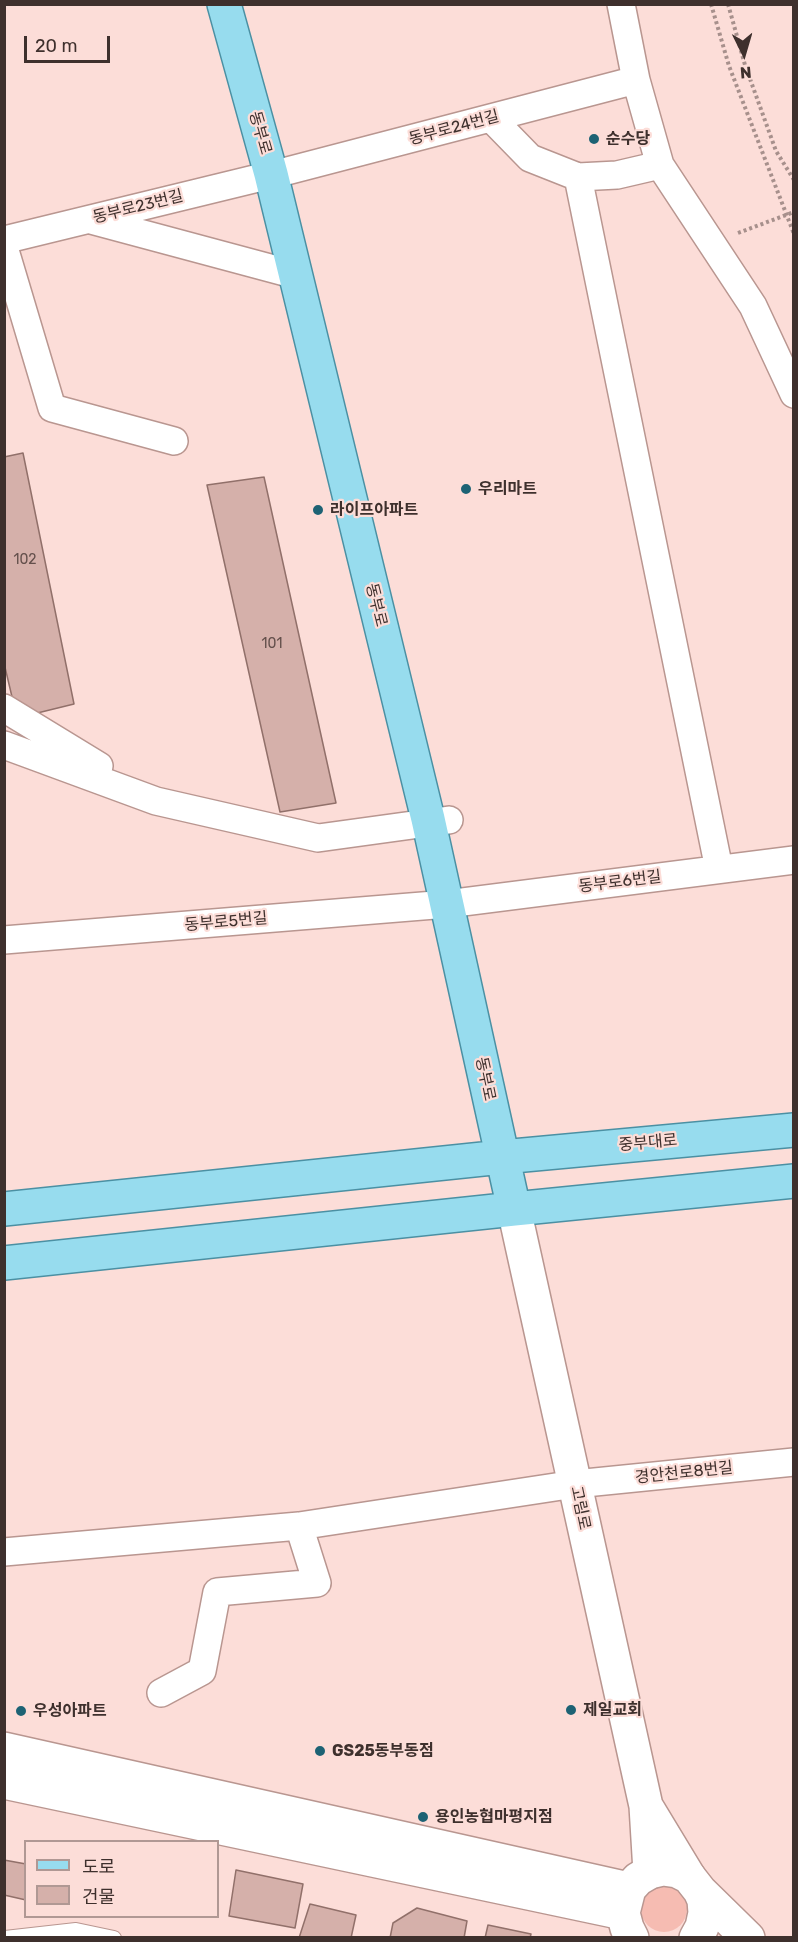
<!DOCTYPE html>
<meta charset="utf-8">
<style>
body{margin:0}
#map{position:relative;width:798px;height:1942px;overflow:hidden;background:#fcddd8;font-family:Rubik,"Noto Sans KR",sans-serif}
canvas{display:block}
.frame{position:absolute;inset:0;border:6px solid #3e302d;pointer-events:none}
.legend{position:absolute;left:24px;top:1840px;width:195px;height:78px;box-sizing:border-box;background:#fcddd8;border:2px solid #b09894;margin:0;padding:8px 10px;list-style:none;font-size:18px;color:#3e302d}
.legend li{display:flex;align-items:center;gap:12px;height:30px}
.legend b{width:30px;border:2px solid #b09894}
.north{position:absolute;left:714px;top:24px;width:60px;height:60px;-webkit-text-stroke:4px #fcddd8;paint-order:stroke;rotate:175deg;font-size:16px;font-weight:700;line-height:24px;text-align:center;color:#3e302d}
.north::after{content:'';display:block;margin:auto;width:21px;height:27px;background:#3e302d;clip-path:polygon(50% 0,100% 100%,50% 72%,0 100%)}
.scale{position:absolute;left:24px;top:36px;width:86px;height:27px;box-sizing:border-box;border:3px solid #3e302d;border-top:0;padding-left:8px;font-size:18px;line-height:21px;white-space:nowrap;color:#3e302d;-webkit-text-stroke:4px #fcddd8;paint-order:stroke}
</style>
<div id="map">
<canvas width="798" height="1942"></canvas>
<div class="frame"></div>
<ul class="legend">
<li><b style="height:8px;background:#97dcee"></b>도로</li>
<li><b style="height:16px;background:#d5b0aa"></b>건물</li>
</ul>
<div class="north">N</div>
<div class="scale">20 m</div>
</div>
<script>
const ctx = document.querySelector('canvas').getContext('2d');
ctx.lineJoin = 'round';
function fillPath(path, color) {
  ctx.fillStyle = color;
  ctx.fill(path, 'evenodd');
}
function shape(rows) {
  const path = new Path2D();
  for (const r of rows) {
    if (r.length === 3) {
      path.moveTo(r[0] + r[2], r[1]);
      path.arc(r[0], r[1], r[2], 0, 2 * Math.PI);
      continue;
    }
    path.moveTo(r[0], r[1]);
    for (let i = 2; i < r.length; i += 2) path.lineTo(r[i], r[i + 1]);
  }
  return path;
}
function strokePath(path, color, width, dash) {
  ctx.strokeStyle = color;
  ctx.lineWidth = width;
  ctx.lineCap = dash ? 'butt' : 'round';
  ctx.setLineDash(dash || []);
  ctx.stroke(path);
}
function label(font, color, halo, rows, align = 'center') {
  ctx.font = font + ' Rubik,"Noto Sans KR",sans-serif';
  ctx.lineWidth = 4.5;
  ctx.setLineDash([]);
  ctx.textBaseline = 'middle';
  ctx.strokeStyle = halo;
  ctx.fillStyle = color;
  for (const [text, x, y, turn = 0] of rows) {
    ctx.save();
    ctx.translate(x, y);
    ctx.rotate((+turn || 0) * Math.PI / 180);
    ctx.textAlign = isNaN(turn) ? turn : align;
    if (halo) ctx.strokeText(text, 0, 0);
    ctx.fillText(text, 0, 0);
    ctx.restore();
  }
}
const green = shape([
 [664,1909,23]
]);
const building = shape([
 [23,453,74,704,17,718,4,663,4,457,23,453],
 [264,477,336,803,280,812,207,485,264,477],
 [4,1860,26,1864,26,1900,4,1895,4,1860],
 [236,1870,303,1884,295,1928,229,1916,236,1870],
 [310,1904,356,1915,351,1938,299,1938,310,1904],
 [417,1908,467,1921,464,1938,390,1938,393,1923,417,1908],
 [488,1925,531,1934,530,1938,485,1938,488,1925]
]);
const path = shape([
 [711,4,729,66,794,234],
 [728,4,745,65,776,151,794,180],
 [738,233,794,212]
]);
const service = shape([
 [5,1938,76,1930,114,1938]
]);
const minor = shape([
 [621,4,636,80,660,165,753,306,794,394],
 [491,118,530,158,578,177,617,175,660,165],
 [578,177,719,869],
 [91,220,296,275],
 [4,240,287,171,636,80],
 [4,247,52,408,174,441],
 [4,708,99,766],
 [4,745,156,801,318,838,449,820],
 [4,940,447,904,794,860],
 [4,1552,299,1526,575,1484,794,1462],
 [161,1693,202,1671,217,1592,317,1583,299,1526]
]);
const tertiary = shape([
 [514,1209,646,1806],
 [650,1872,646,1806,689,1877]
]);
const secondary = shape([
 [4,1749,629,1889],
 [4,1782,623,1913],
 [700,1891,748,1938],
 [632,1938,627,1928,623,1913,629,1889,638,1879,650,1872,663,1869,677,1871,689,1877,700,1891,704,1900,705,1913,702,1927,696,1938]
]);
const primary = shape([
 [224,4,271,174,428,819,514,1209],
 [4,1209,502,1157,794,1130],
 [4,1263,514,1209,794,1181]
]);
const markers = [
 [594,139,6,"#1d6274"],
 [466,489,6,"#1d6274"],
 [318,510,6,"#1d6274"],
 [571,1710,6,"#1d6274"],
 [21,1711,6,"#1d6274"],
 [320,1751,6,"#1d6274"],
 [423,1817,6,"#1d6274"]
];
const numberNames = [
 ["102",25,560],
 ["101",272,644]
];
const streetNames = [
 ["동부로24번길",454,128,-15],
 ["동부로",260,133,74],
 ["동부로23번길",138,207,-14],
 ["동부로",376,605,76],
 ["동부로6번길",620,882,-7],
 ["동부로5번길",226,922,-5],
 ["동부로",485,1079,78],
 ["중부대로",648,1143,-5],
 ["경안천로8번길",684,1473,-6],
 ["고림로",580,1508,78]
];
const poiNames = [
 ["순수당",606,139],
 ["우리마트",478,489],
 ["라이프아파트",330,510],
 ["제일교회",583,1710],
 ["우성아파트",33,1711],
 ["GS25동부동점",332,1751],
 ["용인농협마평지점",435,1817]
];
fillPath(green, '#f6bcb2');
fillPath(building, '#d5b0aa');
strokePath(building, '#91706a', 1.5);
strokePath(service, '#b99690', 16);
strokePath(minor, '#b99690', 30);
strokePath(tertiary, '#b99690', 36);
strokePath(secondary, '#b99690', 36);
strokePath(primary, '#4b90a3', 36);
strokePath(path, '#a7908c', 4, [3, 3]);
strokePath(service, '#fff', 14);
strokePath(minor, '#fff', 27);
strokePath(tertiary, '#fff', 33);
strokePath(secondary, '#fff', 33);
strokePath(primary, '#97dcee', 33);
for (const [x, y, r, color] of markers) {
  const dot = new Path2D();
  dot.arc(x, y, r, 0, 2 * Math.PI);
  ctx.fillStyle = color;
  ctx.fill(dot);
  strokePath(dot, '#fcddd8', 2);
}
label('14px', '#64504c', null, numberNames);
label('16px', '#3e302d', '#fcddd8', streetNames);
label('bold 16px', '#3e302d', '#fcddd8', poiNames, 'left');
</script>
